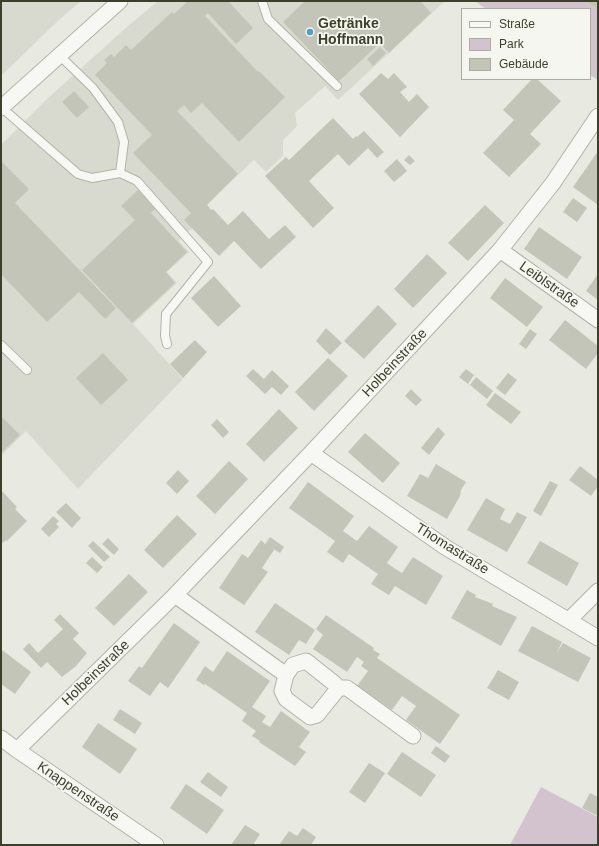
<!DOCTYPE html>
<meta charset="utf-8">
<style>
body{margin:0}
#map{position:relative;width:599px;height:846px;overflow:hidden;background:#e8e9e1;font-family:Arial,sans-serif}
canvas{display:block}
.frame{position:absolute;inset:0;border:2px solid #3d3f2b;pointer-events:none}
.legend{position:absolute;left:461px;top:8px;width:130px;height:72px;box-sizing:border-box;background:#f6f6f1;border:1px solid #acada2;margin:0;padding:5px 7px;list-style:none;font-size:12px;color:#3d3f2b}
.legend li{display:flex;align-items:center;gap:8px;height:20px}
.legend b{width:20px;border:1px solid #acada2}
</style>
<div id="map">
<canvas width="599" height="846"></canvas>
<div class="frame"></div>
<ul class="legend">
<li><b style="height:5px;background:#f7f7f4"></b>Straße</li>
<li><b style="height:11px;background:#d2c3cf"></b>Park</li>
<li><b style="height:11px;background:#c4c5b9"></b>Gebäude</li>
</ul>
</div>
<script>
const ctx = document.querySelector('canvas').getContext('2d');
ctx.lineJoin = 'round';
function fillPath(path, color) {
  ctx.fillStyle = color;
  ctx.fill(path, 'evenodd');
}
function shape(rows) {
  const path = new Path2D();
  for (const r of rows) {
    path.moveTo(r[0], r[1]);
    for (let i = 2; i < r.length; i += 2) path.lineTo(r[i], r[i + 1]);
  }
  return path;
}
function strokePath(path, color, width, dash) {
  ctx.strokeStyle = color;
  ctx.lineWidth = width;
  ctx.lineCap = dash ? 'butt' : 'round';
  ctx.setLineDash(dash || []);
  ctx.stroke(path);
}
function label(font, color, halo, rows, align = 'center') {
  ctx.font = font + ' Arial,sans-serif';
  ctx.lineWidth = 3.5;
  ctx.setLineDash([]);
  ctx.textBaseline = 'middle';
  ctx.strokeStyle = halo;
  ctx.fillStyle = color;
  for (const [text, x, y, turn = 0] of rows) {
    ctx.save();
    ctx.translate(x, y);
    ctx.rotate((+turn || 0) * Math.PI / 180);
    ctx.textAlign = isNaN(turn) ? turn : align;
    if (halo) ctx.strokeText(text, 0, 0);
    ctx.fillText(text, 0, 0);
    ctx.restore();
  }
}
const built = shape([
 [1,1,81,1,61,18,1,76],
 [158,1,445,1,338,100,325,86,295,113,297,126,283,140,283,156,266,172,254,160,207,204,211,210,179,241,189,252,167,272,177,283,133,324,183,379,78,489,26,431,1,456,1,145,48,98,128,26]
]);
const green = shape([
 [475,1,598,1,598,80,590,75,590,9,486,9],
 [541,787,598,817,598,845,510,845]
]);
const stream = shape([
 [591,1,598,5]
]);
const building = shape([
 [188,1,220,2,228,1,253,28,236,44,208,13,205,16,258,72,259,71,285,97,239,142,202,103,191,113,184,105,177,111,238,174,207,205,211,210,213,209,228,225,243,211,269,239,285,225,296,237,261,269,234,241,219,256,184,220,191,213,133,153,152,135,95,75,107,63,104,60,111,54,114,57,126,45,131,50,172,12,174,14],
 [305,1,420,1,431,13,389,53,380,43,339,81,283,22],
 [380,47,386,53,373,66,367,59],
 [381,73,388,79,394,73,407,87,400,92,409,102,417,94,429,107,400,137,359,94],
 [532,79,537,79,561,101,530,134,541,144,509,177,483,153,514,120,503,110],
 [74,91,89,107,77,118,62,102],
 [333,118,353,139,356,136,357,137,364,131,384,152,377,158,368,148,349,166,338,154,309,181,334,208,313,228,265,176,286,157,289,160],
 [598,151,598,205,573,187],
 [409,155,415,161,410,165,404,160],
 [397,159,407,171,394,182,384,171],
 [2,162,29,189,15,203,116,308,105,319,79,292,47,322,1,274,1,163],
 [138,190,155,209,151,213,187,252,166,272,175,283,132,323,82,270,135,220,121,206],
 [573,198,587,208,577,222,563,212],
 [485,205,504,223,468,261,448,243],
 [539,227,582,257,567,279,524,249],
 [427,254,447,273,413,308,394,289],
 [598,274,598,300,586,291],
 [214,276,241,306,218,327,191,298],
 [505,278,543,307,527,327,490,298],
 [378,305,397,324,364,359,344,341],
 [565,320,598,346,598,353,586,369,549,340],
 [326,328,342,343,330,355,316,341],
 [530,329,537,334,526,349,519,344],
 [195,340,207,352,183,378,170,364],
 [103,353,128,380,101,405,76,378],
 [328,358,348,376,314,411,295,392],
 [253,369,264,379,272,370,289,386,281,395,272,387,265,394,246,376],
 [466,369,474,375,468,384,459,377],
 [508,373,517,380,505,395,496,388],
 [476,377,493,391,487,399,470,385],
 [411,389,422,400,416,406,405,396],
 [495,393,521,412,511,424,486,405],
 [279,409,298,428,264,462,246,444],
 [1,416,20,435,1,453],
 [217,419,229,432,223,438,211,425],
 [438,427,445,434,429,455,421,448],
 [365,433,400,463,383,483,348,452],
 [229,461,248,479,215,514,196,496],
 [436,464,466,482,461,490,460,496,447,519,407,496,420,474,428,478],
 [580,466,598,480,598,486,591,496,569,480],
 [178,470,189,481,177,494,166,483],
 [550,481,558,485,541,516,533,511],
 [308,482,354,516,343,531,357,541,369,526,398,547,387,563,394,568,402,573,413,557,443,576,426,605,395,586,389,595,371,584,378,574,349,554,343,563,327,552,335,541,289,508],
 [1,490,17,507,15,509,27,521,7,541,6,540,3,543,1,541],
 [486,498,505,509,500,519,510,524,517,512,527,517,507,552,467,530],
 [66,503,81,518,72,528,56,512],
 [177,515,197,534,163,568,144,550],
 [53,516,59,521,56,524,59,527,49,537,41,529],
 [270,537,284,547,280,553,270,547,274,550,262,568,268,572,244,605,219,588,242,554,248,558,261,540,265,544],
 [108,538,119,549,114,555,102,544],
 [93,541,110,557,104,562,88,546],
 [540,541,579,563,567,586,527,563],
 [92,557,103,567,97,573,86,563],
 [129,574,148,592,114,626,95,608],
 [467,590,476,595,475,597,493,604,492,606,517,617,501,646,451,618],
 [275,603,315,630,306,644,299,640,289,655,255,632],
 [60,614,79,633,73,639,87,653,76,666,62,677,47,662,41,668,23,649,29,643,38,653,63,629,54,620],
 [326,615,374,648,373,650,380,654,377,658,460,715,440,744,406,720,416,706,402,696,392,710,357,686,368,671,361,666,364,662,357,657,347,672,313,649,323,635,316,629],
 [174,623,200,642,168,688,160,682,150,696,128,681,139,666,142,668],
 [532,626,562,642,556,654,563,643,591,658,578,682,518,651],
 [2,650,31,672,15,694,1,684],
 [227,651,270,681,252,707,266,716,262,722,270,727,281,711,310,732,299,747,306,752,295,766,259,742,260,741,252,736,256,731,242,721,247,713,205,684,204,685,196,680,205,666,213,672],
 [498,670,519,682,509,700,487,688],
 [120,709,142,723,135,734,113,720],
 [98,723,137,749,120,774,82,747],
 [436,746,450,756,445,763,431,753],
 [402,752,436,775,421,797,387,774],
 [369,763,385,773,365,803,349,792],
 [208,772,228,787,221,797,200,782],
 [186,784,224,810,207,834,170,808],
 [590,793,598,797,598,816,582,808],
 [245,825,260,834,253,845,231,845],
 [303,828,316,837,311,845,279,845,289,831,297,836]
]);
const lane = shape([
 [262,1,268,19,337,86],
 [60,56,93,88,118,122,124,142,120,173],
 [1,107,78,174,92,178,120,173,137,181,208,262,166,314,165,336,167,344],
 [1,345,27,370]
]);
const street = shape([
 [1,108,120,1],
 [500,250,598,320],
 [311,453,445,547,598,638],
 [175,595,286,675,282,691,286,699,310,717,317,715,337,690,335,684,306,661,293,665,286,675],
 [569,620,598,591],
 [336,688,347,688,413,736],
 [1,738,17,750,156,845],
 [17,750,175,595,311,453,500,250,553,183,598,116]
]);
const markers = [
 [310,32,4,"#4fa2c4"]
];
const poiNames = [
 ["Getränke",318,24],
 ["Hoffmann",318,40]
];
const streetNames = [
 ["Leiblstraße",549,285,35],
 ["Holbeinstraße",395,363,-47],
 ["Thomastraße",452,549,32],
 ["Holbeinstraße",96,673,-44],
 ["Knappenstraße",78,792,34]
];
fillPath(built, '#d9dacf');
fillPath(green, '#d2c3cf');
strokePath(stream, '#c6c59f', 6);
fillPath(building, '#c4c5b9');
strokePath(lane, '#b1b3a7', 10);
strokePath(street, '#b1b3a7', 17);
strokePath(lane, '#f7f7f4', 8);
strokePath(street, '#f7f7f4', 15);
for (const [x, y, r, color] of markers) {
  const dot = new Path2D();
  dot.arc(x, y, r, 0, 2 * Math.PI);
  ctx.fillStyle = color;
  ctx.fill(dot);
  strokePath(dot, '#f6f6f1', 1.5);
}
label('bold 14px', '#3d3f2b', '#f6f6f1', poiNames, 'left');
label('14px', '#3d3f2b', '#f6f6f1', streetNames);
</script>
